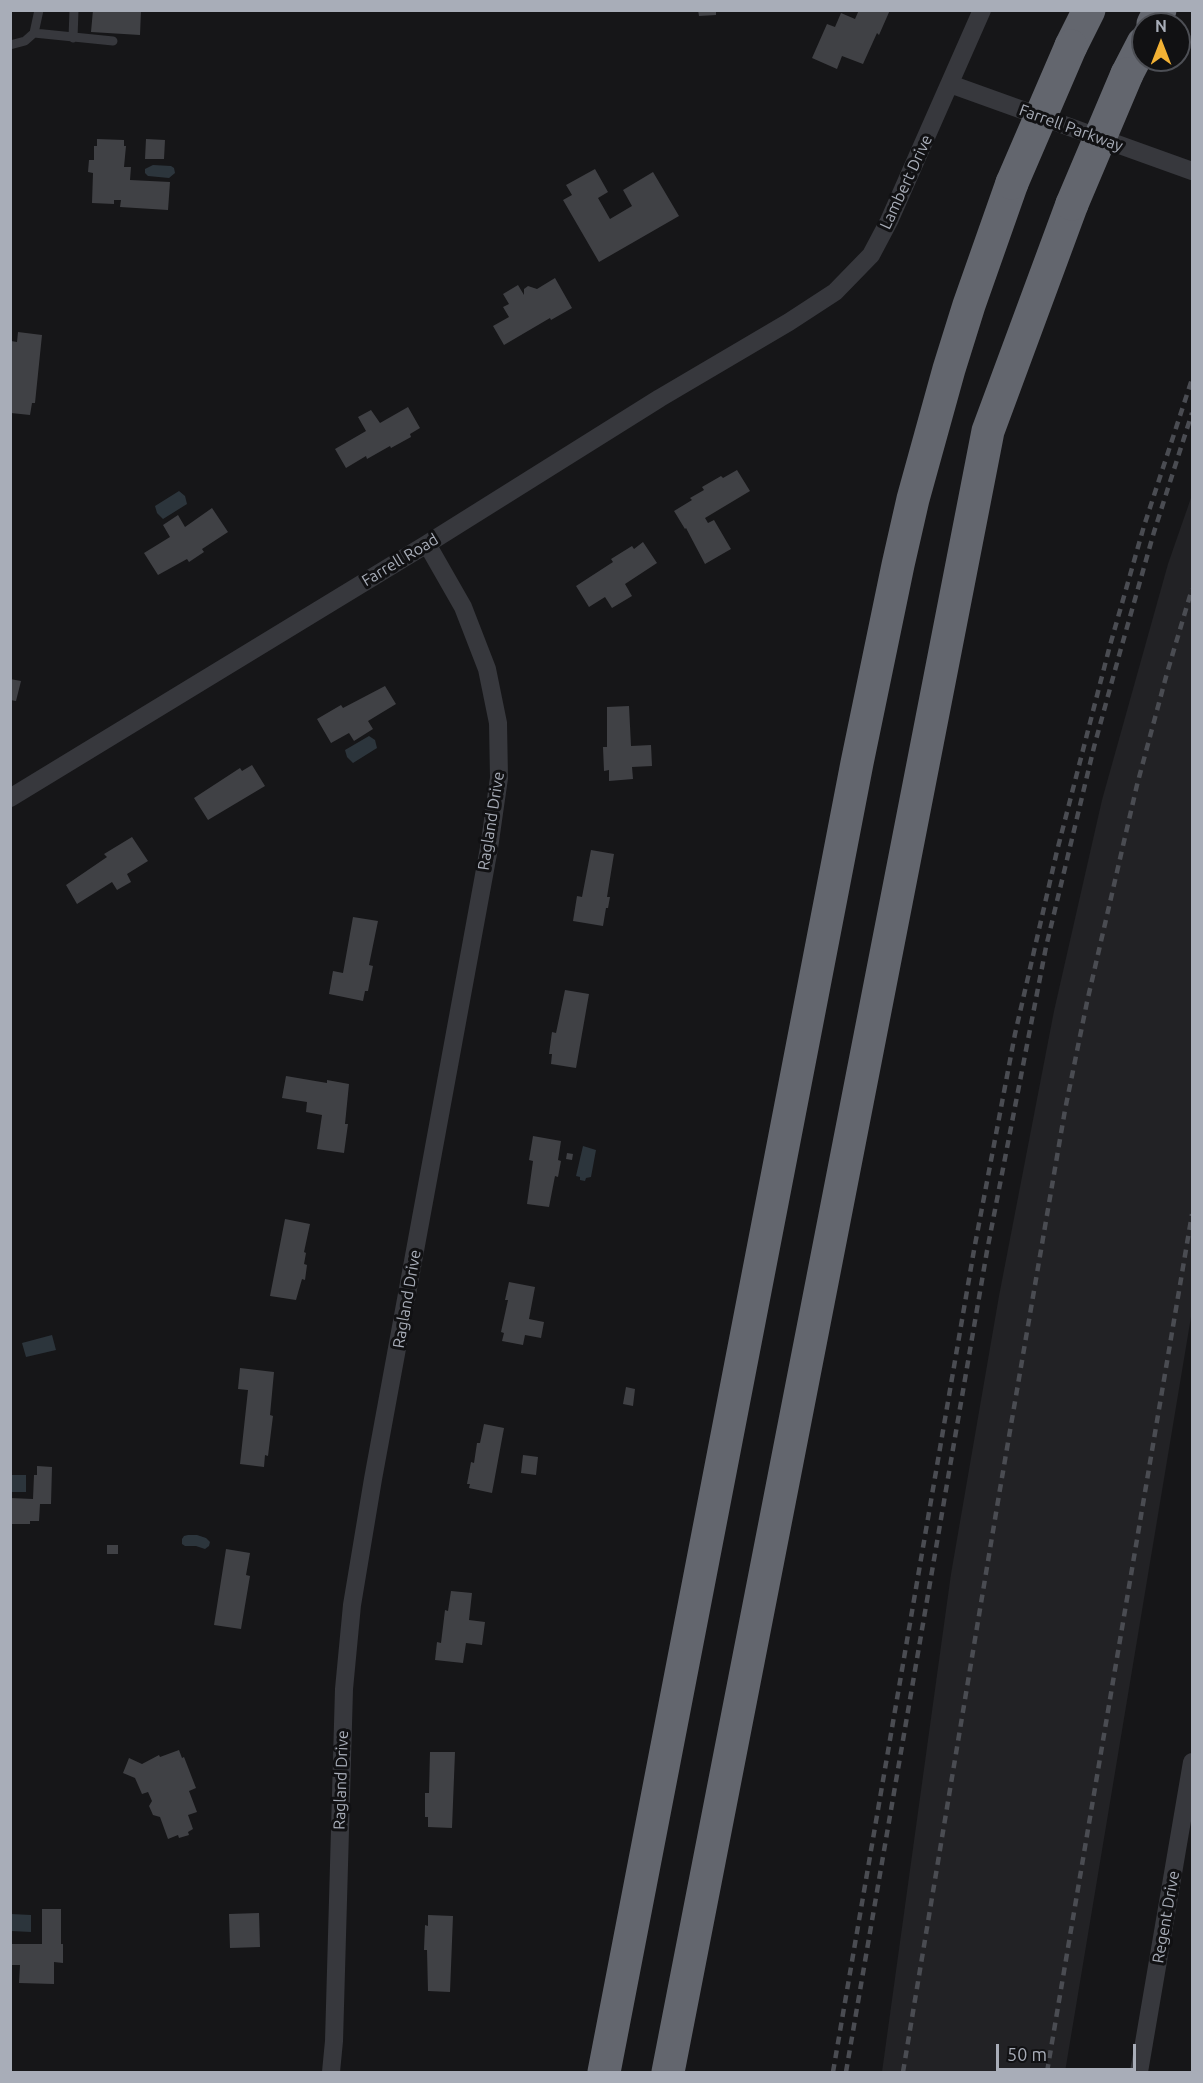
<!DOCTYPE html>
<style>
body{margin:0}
#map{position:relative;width:1203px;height:2083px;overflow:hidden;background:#161618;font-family:Ubuntu,sans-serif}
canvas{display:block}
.frame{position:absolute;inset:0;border:12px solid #a8adb8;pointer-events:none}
.north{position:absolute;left:1131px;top:12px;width:60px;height:60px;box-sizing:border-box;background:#111113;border:2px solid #4d4f55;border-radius:50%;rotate:0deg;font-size:16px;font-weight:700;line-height:24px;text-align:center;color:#a8adb8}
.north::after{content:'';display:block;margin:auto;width:21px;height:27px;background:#f2b134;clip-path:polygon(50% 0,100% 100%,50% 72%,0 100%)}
.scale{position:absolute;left:996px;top:2044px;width:140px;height:27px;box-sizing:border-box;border:3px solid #a8adb8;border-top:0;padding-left:8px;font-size:18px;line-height:21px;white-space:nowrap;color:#a8adb8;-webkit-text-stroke:4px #111113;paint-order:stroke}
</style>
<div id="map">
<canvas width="1203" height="2083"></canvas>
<div class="frame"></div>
<div class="north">N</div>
<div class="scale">50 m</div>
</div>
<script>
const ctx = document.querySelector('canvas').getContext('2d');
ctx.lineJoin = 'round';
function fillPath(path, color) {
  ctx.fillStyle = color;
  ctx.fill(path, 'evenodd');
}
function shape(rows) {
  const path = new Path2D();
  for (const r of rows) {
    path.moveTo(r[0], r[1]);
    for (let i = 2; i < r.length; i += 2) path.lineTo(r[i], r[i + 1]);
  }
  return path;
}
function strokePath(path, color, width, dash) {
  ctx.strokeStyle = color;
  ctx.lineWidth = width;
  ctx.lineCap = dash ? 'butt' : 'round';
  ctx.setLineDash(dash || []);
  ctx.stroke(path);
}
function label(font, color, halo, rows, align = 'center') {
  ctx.font = font + ' Ubuntu,sans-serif';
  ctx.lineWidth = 6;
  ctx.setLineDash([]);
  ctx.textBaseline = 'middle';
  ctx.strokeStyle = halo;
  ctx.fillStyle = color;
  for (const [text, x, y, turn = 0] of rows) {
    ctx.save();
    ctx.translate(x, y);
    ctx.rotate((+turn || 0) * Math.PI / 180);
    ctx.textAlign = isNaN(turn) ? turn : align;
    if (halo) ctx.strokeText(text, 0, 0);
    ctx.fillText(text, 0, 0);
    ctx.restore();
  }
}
const built = shape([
 [1192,495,1192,1311,1065,2072,882,2072,951,1574,999,1296,1054,1011,1102,800,1168,564]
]);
const water = shape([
 [153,165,171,166,174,168,175,173,169,178,148,176,145,173,145,169],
 [179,491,185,496,187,504,163,519,157,513,155,506],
 [369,736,375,740,377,748,353,763,347,757,345,750],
 [583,1146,596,1150,591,1177,586,1178,585,1181,580,1180,580,1177,576,1176],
 [52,1335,56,1350,26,1357,22,1343],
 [11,1475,26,1475,26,1492,11,1492],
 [188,1535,197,1535,206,1538,210,1542,209,1546,205,1549,196,1546,185,1546,182,1544,182,1539,184,1536],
 [11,1914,31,1915,31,1932,11,1931]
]);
const building = shape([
 [93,10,141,10,140,35,91,32],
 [698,10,716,10,716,15,699,16],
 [859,10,890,10,879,35,877,33,863,64,842,56,837,69,812,58,827,24,835,27,841,13,855,19],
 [97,139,124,140,124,146,126,146,124,167,131,167,130,180,170,182,168,210,120,207,121,200,114,200,114,204,92,203,93,173,88,172,89,160,94,160,94,146,97,146],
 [146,139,165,140,164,159,145,159],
 [595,169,608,192,598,198,610,219,632,206,623,190,653,172,679,216,599,262,563,200,572,195,566,185],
 [555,278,572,308,551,320,550,318,504,345,493,326,509,317,503,307,509,304,503,294,518,285,524,295,524,289,528,286,537,289],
 [18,332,42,335,35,403,32,403,30,415,11,413,10,345,11,341,17,342],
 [408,407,420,428,410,434,411,437,391,448,390,446,367,459,366,456,346,468,335,449,366,431,358,417,371,410,380,423],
 [737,470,750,491,705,518,708,523,714,520,731,549,705,564,686,528,685,529,674,511,692,500,690,498,704,490,702,487,721,476,723,478],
 [212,508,228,532,202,549,204,552,189,562,187,559,158,575,144,553,170,537,163,525,178,515,185,527],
 [643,542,657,563,625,584,632,596,612,608,605,597,589,607,576,586,613,562,611,559,632,546,634,549],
 [10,679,21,681,16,701,10,700],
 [385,686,396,704,368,721,373,729,354,741,349,733,331,743,317,719,341,705,343,708],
 [629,706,631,746,651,745,652,766,632,767,633,779,609,781,609,770,604,771,603,747,607,747,607,707],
 [252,765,265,786,208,820,194,798,240,768,242,771],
 [132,837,148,861,127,874,131,882,117,890,112,882,77,904,66,885,107,857,104,854],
 [591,850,614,854,607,897,610,897,608,908,606,908,603,926,573,921,577,896,582,897],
 [353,917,378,921,369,965,373,966,368,991,365,991,363,1001,329,994,333,971,343,973],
 [565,990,589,994,576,1068,551,1064,552,1054,549,1054,552,1032,556,1033],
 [286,1076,327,1083,327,1080,349,1084,345,1124,348,1124,344,1153,317,1149,322,1115,306,1112,307,1102,282,1098],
 [533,1136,561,1141,558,1160,561,1161,558,1177,555,1176,549,1207,527,1204,533,1161,529,1160],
 [567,1153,573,1154,572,1160,566,1159],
 [285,1219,310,1224,304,1252,306,1253,304,1264,307,1265,305,1280,302,1279,296,1300,270,1296],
 [509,1282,535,1287,529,1319,544,1322,541,1338,525,1335,523,1345,502,1341,504,1333,501,1332,508,1300,505,1300],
 [240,1368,274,1372,270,1415,273,1416,268,1456,265,1455,264,1467,240,1464,248,1390,238,1389],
 [626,1387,635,1389,633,1406,623,1404],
 [484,1424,504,1428,492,1493,469,1488,470,1484,467,1484,471,1462,474,1463,477,1443,480,1443],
 [523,1455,538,1457,536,1475,521,1473],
 [37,1466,52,1467,51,1504,40,1504,39,1521,30,1521,30,1524,10,1524,10,1498,33,1499,34,1475,37,1475],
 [107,1545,118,1545,118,1554,107,1554],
 [226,1549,250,1553,246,1575,250,1576,241,1629,214,1625],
 [451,1591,472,1593,469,1620,485,1622,482,1645,466,1643,463,1663,435,1660,437,1642,441,1643,445,1610,448,1611],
 [179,1750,182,1758,184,1757,196,1788,189,1791,197,1812,188,1815,193,1829,188,1832,189,1835,179,1838,178,1835,168,1839,160,1817,153,1815,149,1806,152,1801,148,1792,142,1794,135,1778,123,1773,129,1758,142,1764,159,1755,160,1757],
 [430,1752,455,1752,452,1828,428,1827,428,1817,425,1817,425,1793,429,1793],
 [42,1909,61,1909,61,1944,63,1944,63,1963,54,1962,54,1984,19,1983,20,1965,10,1965,10,1944,42,1944],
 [259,1913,260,1947,230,1948,229,1914],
 [428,1915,453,1916,450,1992,428,1991,427,1950,424,1950,425,1925,428,1926]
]);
const service = shape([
 [34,33,39,10],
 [73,38,74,10],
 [10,45,25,41,34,33,113,41]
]);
const minor = shape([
 [950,84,1192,171],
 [10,798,427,544,660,398,789,322,835,292,871,255,889,221,982,10],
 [331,2072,334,2041,344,1689,352,1605,373,1479,489,848,499,778,498,723,487,669,463,607,427,544],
 [1139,2072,1192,1762]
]);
const motorway = shape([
 [1153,24,1160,10],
 [1071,46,1089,10],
 [1127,74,1143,43],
 [604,2072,857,763,898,565,913,499,949,369,969,305,1012,183],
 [668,2072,988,431,1072,204]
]);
const rail = shape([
 [833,2072,974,1250,1015,1034,1057,851,1109,649,1144,526,1192,379],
 [846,2072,987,1251,1046,947,1094,747,1120,652,1154,532,1192,413],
 [903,2072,999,1495,1065,1110,1087,1002,1137,785,1167,673,1192,589],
 [1047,2072,1192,1214]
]);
const motorwayBridge = shape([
 [1012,183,1071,46],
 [1072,204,1127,74]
]);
const streetNames = [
 ["Farrell Parkway",1071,128,20],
 ["Lambert Drive",906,182,-65],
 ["Farrell Road",400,560,-31],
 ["Ragland Drive",491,821,-81],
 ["Ragland Drive",407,1299,-80],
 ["Ragland Drive",341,1780,-88],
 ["Regent Drive",1166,1917,-80]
];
fillPath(built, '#222225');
fillPath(water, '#2c353c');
fillPath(building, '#404145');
strokePath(service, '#37383d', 9);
strokePath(minor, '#37383d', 18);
strokePath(motorway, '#63666e', 33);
strokePath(rail, '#4a4c52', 4.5, [8, 6]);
strokePath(motorwayBridge, '#63666e', 33);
label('16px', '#a8adb8', '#111113', streetNames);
</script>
